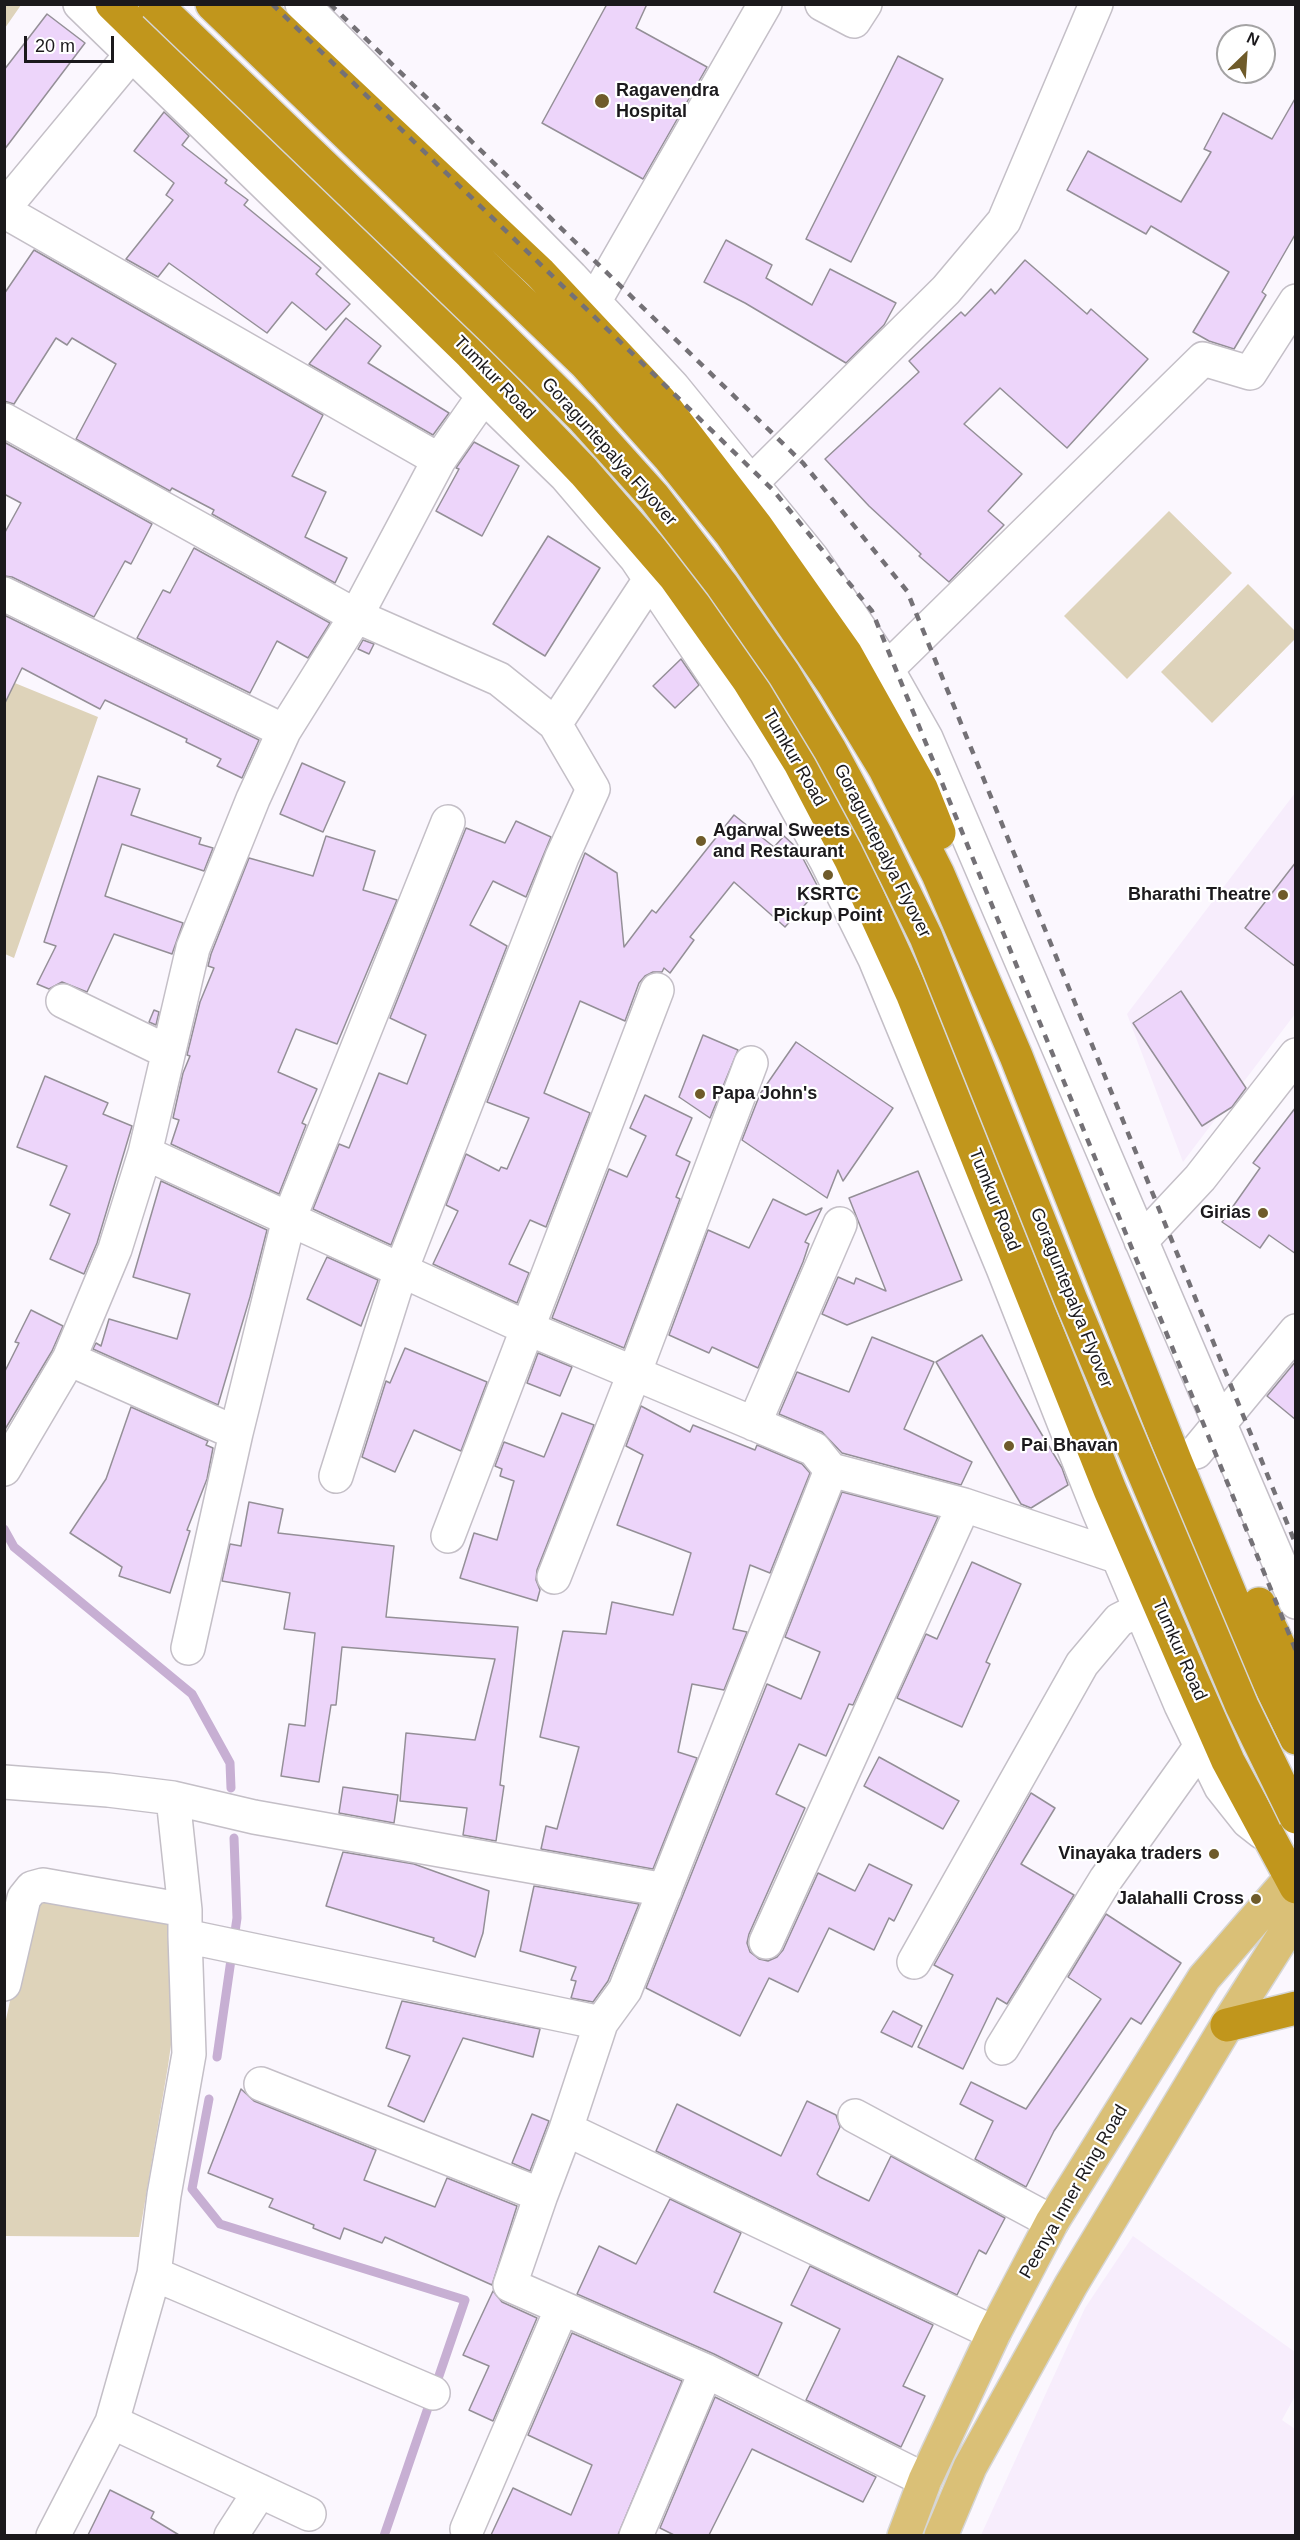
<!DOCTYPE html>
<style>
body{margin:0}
#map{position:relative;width:1300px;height:2540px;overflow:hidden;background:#fbf7fe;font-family:Helvetica,sans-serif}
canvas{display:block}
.frame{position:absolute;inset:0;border:6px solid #1b191c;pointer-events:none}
.north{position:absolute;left:1216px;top:24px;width:60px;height:60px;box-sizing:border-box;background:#fff;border:2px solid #a4a3a4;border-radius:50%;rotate:25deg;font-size:16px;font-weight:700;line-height:24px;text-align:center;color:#1b191c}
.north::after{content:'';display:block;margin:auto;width:21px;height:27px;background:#6f5b2a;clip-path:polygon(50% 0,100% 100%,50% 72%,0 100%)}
.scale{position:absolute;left:24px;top:36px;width:90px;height:27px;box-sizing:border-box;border:3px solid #1b191c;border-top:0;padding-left:8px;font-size:18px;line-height:21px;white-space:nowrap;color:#1b191c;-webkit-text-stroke:4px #fff;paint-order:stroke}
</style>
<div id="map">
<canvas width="1300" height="2540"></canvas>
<div class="frame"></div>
<div class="north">N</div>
<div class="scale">20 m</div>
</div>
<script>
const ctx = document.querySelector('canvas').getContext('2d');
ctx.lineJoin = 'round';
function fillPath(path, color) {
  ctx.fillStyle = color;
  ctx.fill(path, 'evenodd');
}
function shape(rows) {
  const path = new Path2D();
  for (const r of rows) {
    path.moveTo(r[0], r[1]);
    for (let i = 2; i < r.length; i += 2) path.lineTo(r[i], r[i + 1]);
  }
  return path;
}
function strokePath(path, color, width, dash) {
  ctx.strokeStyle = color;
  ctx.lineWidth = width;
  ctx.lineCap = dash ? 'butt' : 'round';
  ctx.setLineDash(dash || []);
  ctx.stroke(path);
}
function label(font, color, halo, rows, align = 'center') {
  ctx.font = font + ' Helvetica,sans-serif';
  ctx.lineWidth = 4.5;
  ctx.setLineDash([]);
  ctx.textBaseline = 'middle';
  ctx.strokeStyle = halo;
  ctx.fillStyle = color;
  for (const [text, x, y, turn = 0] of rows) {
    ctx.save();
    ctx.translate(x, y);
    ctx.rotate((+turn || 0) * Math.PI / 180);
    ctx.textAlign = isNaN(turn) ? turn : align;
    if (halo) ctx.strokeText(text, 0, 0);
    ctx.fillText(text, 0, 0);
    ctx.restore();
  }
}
const built = shape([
 [1295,793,1295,1014,1183,1162,1127,1014],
 [1133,2236,1295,2352,1295,2396,1282,2420,1295,2429,1295,2535,981,2535,1085,2308]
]);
const green = shape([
 [5,4,21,5,5,28,4,5],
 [1169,511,1232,573,1127,679,1064,616],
 [1248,584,1295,631,1295,639,1212,723,1161,672],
 [5,679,98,717,14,958,5,954],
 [37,1875,191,1904,168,2066,139,2237,5,2236,5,2024]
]);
const stream = shape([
 [4,1529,14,1547,192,1694,230,1763,231,1788],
 [217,2057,237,1918,234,1838],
 [209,2099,192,2189,220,2224,465,2300,384,2536]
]);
const building = shape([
 [607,4,647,4,636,28,707,67,643,179,542,123,607,4],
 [47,14,85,43,4,150,4,70,47,14],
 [898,56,943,79,851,262,806,239,898,56],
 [1296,97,1296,233,1262,292,1266,295,1234,349,1209,341,1193,332,1229,272,1151,226,1146,234,1067,190,1088,151,1181,202,1211,152,1204,149,1223,113,1272,139,1296,97],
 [164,112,189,136,182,145,227,180,225,183,248,200,244,205,321,268,316,274,350,304,326,330,292,302,267,333,169,263,158,277,126,259,173,200,166,195,174,183,134,151,164,112],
 [726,240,772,265,766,278,812,305,830,269,896,303,884,325,846,363,745,303,704,282,726,240],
 [34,250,323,415,292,476,326,492,305,537,347,558,335,583,212,514,214,510,172,488,170,491,76,439,116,364,72,338,67,345,56,338,14,404,4,401,4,294,34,250],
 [1025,260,1087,314,1091,309,1148,359,1067,448,1000,388,964,424,1022,474,988,511,1004,525,949,582,919,556,921,554,869,506,825,459,919,372,909,361,961,312,965,316,991,289,995,294,1025,260],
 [346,318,381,346,368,363,449,413,433,435,309,364,346,318],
 [4,442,152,524,131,564,125,561,94,617,12,577,4,576,4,534,21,503,4,494,4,442],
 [474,442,519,466,482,536,436,511,459,469,456,468,474,442],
 [548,536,600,568,545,656,493,624,548,536],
 [194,548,330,623,308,658,277,641,250,693,137,638,163,590,170,593,194,548],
 [4,615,259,740,242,778,217,766,221,759,186,742,187,739,105,700,100,709,22,668,4,705,4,615],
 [363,640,374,644,369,654,358,649,363,640],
 [681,659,699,685,675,708,653,686,681,659],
 [302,763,345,782,323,832,280,814,302,763],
 [98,776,140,789,131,815,201,838,199,844,213,848,204,871,122,844,105,896,183,923,172,954,114,934,87,992,62,982,49,989,37,984,56,946,44,942,98,776],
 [734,815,774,847,784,836,798,849,819,889,785,927,734,882,690,937,694,940,670,973,664,968,662,972,653,972,645,976,639,983,625,1021,580,1001,544,1093,590,1113,546,1227,530,1220,509,1264,529,1273,517,1303,433,1264,458,1211,446,1205,466,1154,499,1171,501,1167,507,1169,529,1118,487,1102,585,853,617,873,624,947,652,910,656,913,734,815],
 [516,821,551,837,526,897,493,881,470,925,507,946,391,1245,313,1209,339,1144,349,1148,379,1073,407,1084,426,1035,390,1018,466,828,505,843,516,821],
 [326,836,375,851,363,890,397,900,337,1044,296,1029,278,1072,317,1089,302,1123,306,1125,279,1194,171,1144,179,1120,173,1118,183,1073,190,1056,187,1055,200,1002,214,968,208,966,211,954,249,858,313,876,326,836],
 [1296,862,1296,967,1245,928,1296,862],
 [1181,991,1246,1088,1232,1107,1202,1126,1133,1023,1181,991],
 [154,1010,159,1012,156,1025,149,1022,154,1010],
 [703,1035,738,1050,710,1118,679,1097,703,1035],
 [796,1042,893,1108,843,1181,838,1170,827,1198,742,1140,760,1094,796,1042],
 [45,1076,108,1103,103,1114,132,1126,97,1243,84,1274,50,1259,70,1214,50,1205,67,1166,17,1147,45,1076],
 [645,1095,692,1118,676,1155,690,1162,676,1197,680,1199,624,1348,552,1318,609,1169,627,1177,646,1136,630,1128,645,1095],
 [1296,1107,1296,1254,1269,1235,1260,1248,1222,1222,1260,1168,1253,1163,1296,1107],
 [918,1171,962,1280,847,1325,822,1314,838,1277,854,1284,856,1278,886,1291,849,1198,918,1171],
 [161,1181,267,1230,250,1297,218,1405,93,1349,96,1343,101,1346,109,1319,177,1339,190,1294,133,1277,161,1181],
 [773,1199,806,1215,822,1208,805,1242,809,1244,803,1262,758,1368,712,1347,709,1353,669,1335,708,1230,749,1248,773,1199],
 [327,1257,378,1280,361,1326,307,1299,327,1257],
 [31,1310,63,1326,52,1351,4,1431,4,1373,19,1343,15,1342,31,1310],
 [982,1335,1062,1468,1068,1485,1031,1508,1021,1504,936,1362,982,1335],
 [872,1337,934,1362,904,1429,972,1462,961,1485,842,1453,822,1432,779,1414,797,1372,849,1392,872,1337],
 [405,1348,487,1382,461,1451,414,1430,395,1472,362,1457,386,1381,390,1383,405,1348],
 [538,1353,572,1367,560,1396,527,1383,538,1353],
 [1296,1361,1296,1420,1267,1396,1296,1361],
 [641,1406,690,1432,693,1425,755,1450,757,1445,802,1464,810,1473,770,1573,750,1565,733,1629,747,1632,724,1690,692,1684,678,1752,697,1758,653,1869,541,1849,546,1826,557,1829,579,1747,540,1737,563,1631,606,1634,612,1602,673,1615,691,1553,617,1525,643,1455,626,1446,641,1406],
 [131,1407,208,1441,206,1445,213,1448,207,1479,187,1530,190,1531,170,1593,119,1576,122,1567,70,1533,106,1479,131,1407],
 [562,1413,594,1425,537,1570,536,1580,540,1590,537,1601,460,1578,474,1533,497,1540,514,1481,500,1476,502,1469,495,1466,504,1442,544,1457,562,1413],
 [842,1492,938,1517,853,1705,849,1704,826,1756,799,1744,776,1794,805,1808,749,1934,747,1943,750,1952,759,1959,768,1961,777,1957,783,1950,818,1873,855,1891,869,1864,912,1885,894,1921,889,1918,874,1950,829,1928,798,1992,769,1978,740,2036,646,1988,767,1684,801,1699,820,1652,785,1637,842,1492],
 [249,1502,283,1509,278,1533,394,1546,386,1617,518,1627,500,1785,504,1786,496,1841,463,1835,467,1808,400,1801,406,1733,475,1740,495,1659,342,1647,336,1705,331,1705,319,1782,281,1776,289,1724,305,1726,315,1633,284,1629,290,1593,222,1581,230,1544,241,1546,249,1502],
 [972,1562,1021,1584,986,1662,990,1664,962,1727,897,1698,926,1634,937,1639,972,1562],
 [879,1757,959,1801,943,1829,864,1786,879,1757],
 [343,1787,398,1795,394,1823,339,1813,343,1787],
 [1031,1793,1055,1808,1021,1864,1074,1895,1007,2004,997,1998,963,2069,918,2047,953,1975,934,1965,1031,1793],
 [343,1852,414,1864,489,1891,483,1933,475,1957,433,1941,434,1938,326,1906,343,1852],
 [534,1886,639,1904,608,1981,593,2002,571,1998,576,1981,571,1980,576,1967,520,1951,534,1886],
 [1106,1914,1181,1963,1141,2024,1131,2018,1054,2131,1026,2187,975,2159,993,2121,960,2104,971,2082,1026,2109,1101,1999,1068,1977,1106,1914],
 [402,2001,540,2029,533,2057,463,2038,424,2122,388,2106,410,2056,386,2048,402,2001],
 [893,2011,922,2026,912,2047,881,2032,893,2011],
 [241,2089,254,2101,376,2150,364,2180,435,2207,447,2178,517,2206,492,2285,385,2237,382,2243,344,2228,340,2239,313,2228,314,2225,269,2207,273,2199,208,2173,241,2089],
 [807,2101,836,2115,840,2127,817,2174,820,2177,869,2201,891,2156,1005,2218,986,2254,979,2250,957,2295,656,2151,677,2104,781,2156,807,2101],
 [532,2114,549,2121,530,2171,512,2163,532,2114],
 [670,2199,741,2233,714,2292,782,2323,758,2376,714,2354,577,2294,599,2246,636,2264,670,2199],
 [810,2266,933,2325,903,2386,925,2396,901,2447,806,2400,840,2329,791,2305,810,2266],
 [493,2291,502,2302,537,2318,493,2421,469,2410,489,2366,463,2355,493,2291],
 [572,2333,682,2381,618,2535,491,2535,513,2488,571,2515,592,2465,528,2435,572,2333],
 [715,2397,876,2477,863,2502,752,2449,709,2535,674,2535,660,2528,715,2397],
 [110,2490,154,2512,151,2518,179,2535,88,2535,110,2490]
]);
const minor = shape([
 [80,4,566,476,636,558,766,752,826,860,875,959,1003,1268,1098,1509,1181,1705,1221,1787,1248,1821,1262,1832],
 [302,4,571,277,673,387,812,558,887,669,926,738,1296,1602],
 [822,4,854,21,865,4],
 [4,208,145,38],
 [4,211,439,460],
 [594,302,765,4],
 [4,420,356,616,499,679,555,724,593,789,562,857,401,1270,336,1476],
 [750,484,946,290,1004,221,1096,4],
 [4,594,284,731],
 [887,669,1203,359,1250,373,1296,301],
 [555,724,651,578],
 [63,1001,168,1052],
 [145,1153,527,1328,814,1449,831,1470,964,1505,1119,1557],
 [1141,1241,1200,1178,1296,1055],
 [69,1359,236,1433],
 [754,1424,840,1224],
 [1196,1452,1296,1331],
 [4,1469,69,1359,115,1249,145,1153,193,948,253,799,284,731,356,616,439,460,483,397],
 [831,1470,625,1990,601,2023,566,2129,994,2333],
 [448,1536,657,990],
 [554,1577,634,1374,751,1063],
 [188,1648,236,1433,289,1219,448,822],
 [4,1782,108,1790,173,1798,254,1817,665,1890],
 [173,1798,185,1910,185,1936,601,2023],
 [766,1942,964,1505],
 [914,1962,1082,1664,1119,1620,1141,1609],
 [4,1984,24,1898,32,1888,43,1885,185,1910],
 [1002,2048,1106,1879,1201,1746],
 [261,2084,541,2195,510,2285,706,2371,925,2480],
 [855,2116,1052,2222],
 [541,2195,566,2129],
 [154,2274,433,2393],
 [112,2422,309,2514],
 [467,2529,562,2308],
 [53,2536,112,2422,154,2274,164,2195,189,2054,185,1936],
 [231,2536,260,2491],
 [636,2536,706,2371]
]);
const major = shape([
 [904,2536,925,2480,994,2333,1052,2222,1204,1978,1296,1872],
 [941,2536,970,2467,1071,2285,1227,2025,1296,1916]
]);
const highway = shape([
 [112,4,471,354,584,472,675,577,749,681,800,763,851,860,912,993,1110,1490,1187,1668,1228,1761,1296,1887],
 [212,4,585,363,669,457,731,534,834,685,885,769,938,874,1016,1056,1175,1460,1251,1645,1296,1738],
 [254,4,540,273,660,401,756,526,846,654,921,788,939,833],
 [1259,1604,1296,1682],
 [1227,2025,1296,2008]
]);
const rail = shape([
 [272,4,773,490,872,611,1296,1651],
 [330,4,803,463,907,591,1296,1545]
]);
const highwayBridge = shape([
 [155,4,495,331,582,417,654,497,722,585,784,674,830,750,877,837,926,937,1071,1300,1242,1706,1296,1817]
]);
const markers = [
 [602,101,8,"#6f5b2a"],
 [701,841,6,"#6f5b2a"],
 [828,875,6,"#6f5b2a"],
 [1283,895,6,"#6f5b2a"],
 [700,1094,6,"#6f5b2a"],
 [1263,1213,6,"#6f5b2a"],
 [1009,1446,6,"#6f5b2a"],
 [1214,1854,6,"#6f5b2a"],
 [1256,1899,6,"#6f5b2a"]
];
const poiNames = [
 ["Ragavendra",616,91],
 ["Hospital",616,112],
 ["Agarwal Sweets",713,831],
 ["and Restaurant",713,852],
 ["KSRTC",828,895,"center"],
 ["Pickup Point",828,916,"center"],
 ["Bharathi Theatre",1271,895,"right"],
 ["Papa John's",712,1094],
 ["Girias",1251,1213,"right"],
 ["Pai Bhavan",1021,1446],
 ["Vinayaka traders",1202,1854,"right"],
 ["Jalahalli Cross",1244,1899,"right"]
];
const streetNames = [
 ["Tumkur Road",494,378,46],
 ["Goraguntepalya Flyover",609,452,48],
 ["Tumkur Road",794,758,60],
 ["Goraguntepalya Flyover",882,851,63],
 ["Tumkur Road",994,1200,68],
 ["Goraguntepalya Flyover",1071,1298,68],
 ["Tumkur Road",1179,1650,66],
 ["Peenya Inner Ring Road",1074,2192,-60]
];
fillPath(built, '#f7edfc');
fillPath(green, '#ded3ba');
strokePath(stream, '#c7afd3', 9);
fillPath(building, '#edd5fa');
strokePath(building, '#948f97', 1.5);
strokePath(minor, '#c4bfc7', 36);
strokePath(major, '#d6d6d6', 36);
strokePath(highway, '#d6d6d6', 36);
strokePath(minor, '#fff', 33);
strokePath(major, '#dac077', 33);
strokePath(highway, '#c1961c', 33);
strokePath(rail, '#747176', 4.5, [8, 8]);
strokePath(highwayBridge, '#d6d6d6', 36, []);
strokePath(highwayBridge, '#c1961c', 33);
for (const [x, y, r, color] of markers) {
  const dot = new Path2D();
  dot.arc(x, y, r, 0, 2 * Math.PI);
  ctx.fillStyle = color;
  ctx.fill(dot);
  strokePath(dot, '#fff', 2);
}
label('bold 18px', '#1b191c', '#fff', poiNames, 'left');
label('18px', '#1b191c', '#fff', streetNames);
</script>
